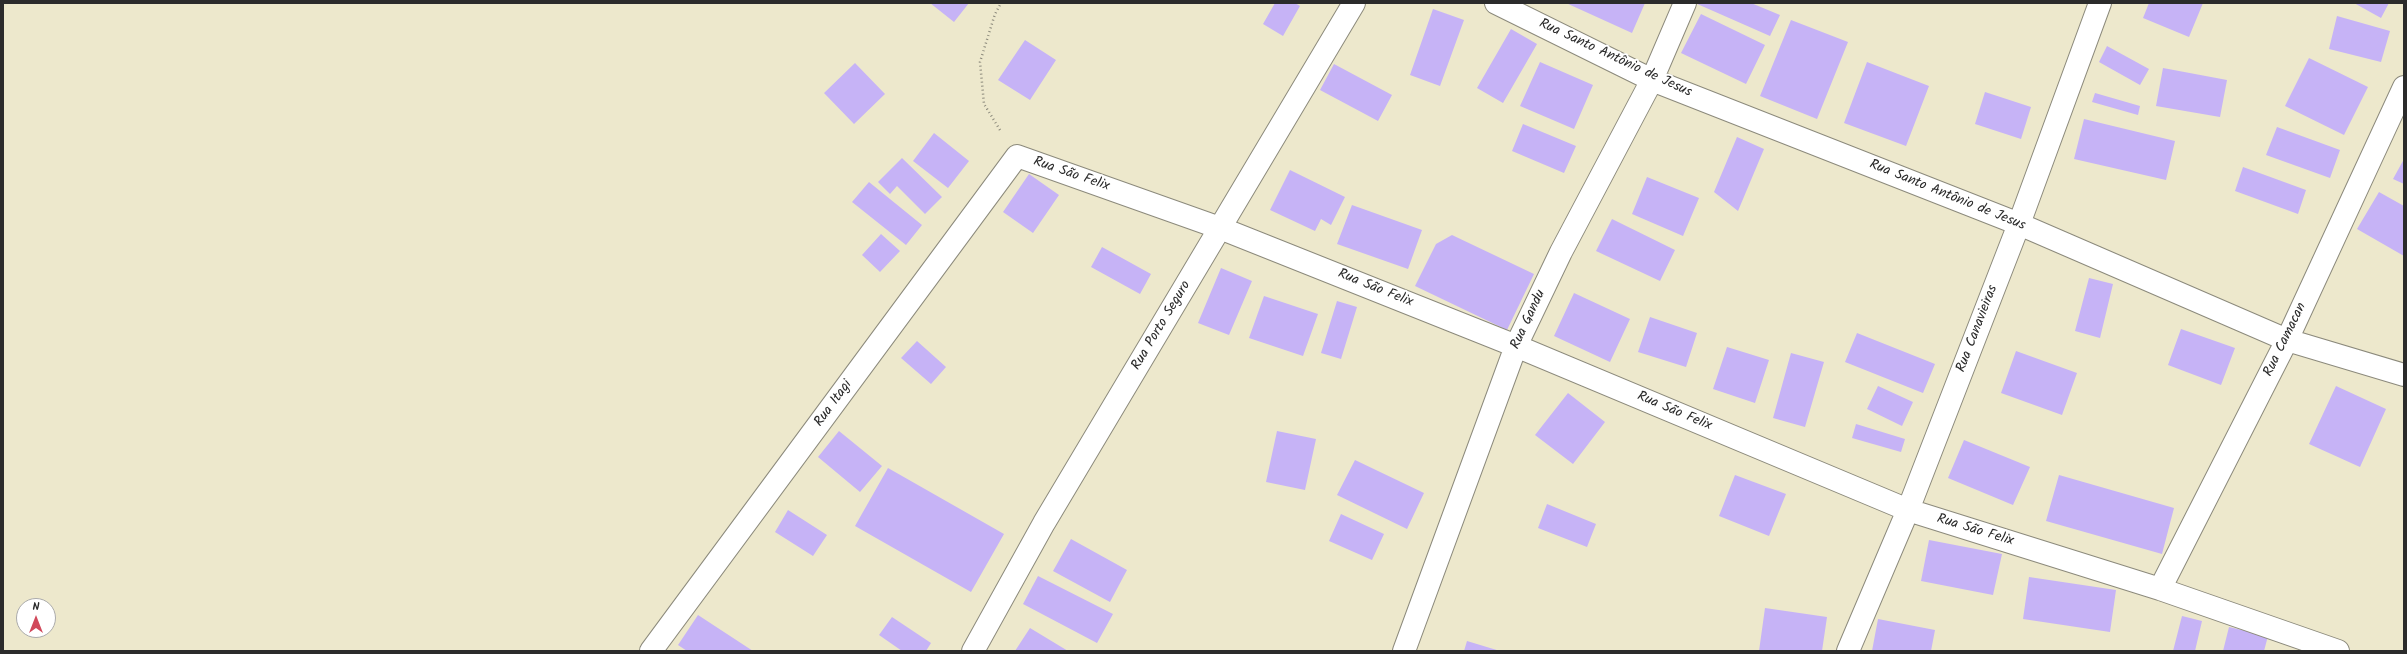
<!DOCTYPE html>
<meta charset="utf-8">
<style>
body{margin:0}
#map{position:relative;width:2407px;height:654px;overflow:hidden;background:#ede8cc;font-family:Kalam,sans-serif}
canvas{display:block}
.frame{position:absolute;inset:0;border:4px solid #2b2b2b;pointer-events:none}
.north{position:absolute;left:16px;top:598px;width:40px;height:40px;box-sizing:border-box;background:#fff;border:1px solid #aaa;border-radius:50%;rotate:0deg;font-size:11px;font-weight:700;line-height:16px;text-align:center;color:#2b2b2b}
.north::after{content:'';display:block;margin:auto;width:14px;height:18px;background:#d1495b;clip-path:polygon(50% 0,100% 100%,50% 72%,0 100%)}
</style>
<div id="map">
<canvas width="2407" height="654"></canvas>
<div class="frame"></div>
<div class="north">N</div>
</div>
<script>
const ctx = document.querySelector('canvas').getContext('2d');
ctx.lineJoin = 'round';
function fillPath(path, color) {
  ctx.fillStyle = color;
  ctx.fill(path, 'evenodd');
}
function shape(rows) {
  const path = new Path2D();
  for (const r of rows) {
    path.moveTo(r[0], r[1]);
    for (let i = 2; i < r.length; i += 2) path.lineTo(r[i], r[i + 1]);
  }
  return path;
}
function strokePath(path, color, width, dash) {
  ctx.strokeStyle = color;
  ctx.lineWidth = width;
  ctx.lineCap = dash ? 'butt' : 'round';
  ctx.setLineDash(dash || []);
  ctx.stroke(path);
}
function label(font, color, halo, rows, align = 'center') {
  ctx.font = font + ' Kalam,sans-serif';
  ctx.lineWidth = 4;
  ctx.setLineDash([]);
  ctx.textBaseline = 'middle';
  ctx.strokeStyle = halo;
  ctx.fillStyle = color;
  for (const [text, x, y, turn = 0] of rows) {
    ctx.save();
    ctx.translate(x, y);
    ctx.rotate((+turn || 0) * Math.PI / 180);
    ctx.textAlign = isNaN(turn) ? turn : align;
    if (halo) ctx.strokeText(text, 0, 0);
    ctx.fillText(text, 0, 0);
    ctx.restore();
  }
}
const building = shape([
 [930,3,969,3,954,22],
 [1275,3,1295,3,1300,6,1283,36,1263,24],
 [1566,3,1645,3,1632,33],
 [1695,3,1751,3,1780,15,1770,36],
 [2149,3,2203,3,2189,37,2143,18],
 [2354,3,2389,3,2381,18],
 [1433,9,1464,20,1440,86,1410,75],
 [1701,14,1765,45,1746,84,1681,53],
 [2337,16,2390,31,2381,62,2329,49],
 [1791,20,1848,42,1817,119,1760,96],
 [1511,29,1537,44,1503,103,1477,88],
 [1025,40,1056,60,1030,100,998,80],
 [2107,46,2149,69,2140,85,2099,62],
 [2309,58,2368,87,2344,135,2285,106],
 [1540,62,1593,85,1574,129,1520,106],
 [1867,62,1929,86,1906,146,1844,123],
 [855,63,885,94,854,124,824,93],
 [1334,64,1392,95,1378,121,1320,90],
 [2163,68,2227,80,2220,117,2156,106],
 [1985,92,2031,107,2021,139,1975,124],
 [2095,93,2140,106,2138,115,2092,102],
 [2084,119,2175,141,2166,180,2074,159],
 [1523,124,1576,146,1564,173,1512,151],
 [2277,127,2340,150,2330,178,2266,155],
 [934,133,969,161,948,188,913,161],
 [1737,137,1764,149,1738,211,1714,192],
 [902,158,942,197,925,214,897,186,890,194,878,182],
 [2404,159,2404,184,2393,179],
 [2243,167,2306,190,2298,214,2235,191],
 [1290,170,1345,197,1331,225,1321,219,1315,231,1270,210],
 [1029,174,1059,195,1033,233,1003,212],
 [1647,177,1699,198,1683,236,1632,214],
 [869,182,922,225,906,245,852,202],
 [2379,192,2404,206,2404,256,2357,229],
 [1352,205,1422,230,1408,269,1337,244],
 [1612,219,1675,250,1660,281,1596,251],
 [881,234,900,251,880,272,862,255],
 [1452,235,1534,274,1507,330,1415,286,1436,244],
 [1102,247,1151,274,1140,294,1091,267],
 [1221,268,1252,281,1229,335,1198,323],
 [2089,278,2113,284,2100,338,2075,331],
 [1574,293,1630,319,1610,362,1554,336],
 [1264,296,1318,314,1303,356,1249,338],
 [1337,301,1357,307,1341,359,1321,353],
 [1650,317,1697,333,1686,367,1638,352],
 [2181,329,2235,348,2221,385,2168,365],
 [1857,333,1935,364,1923,393,1845,362],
 [917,341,946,367,931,384,901,358],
 [1727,347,1769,360,1755,403,1713,389],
 [2016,351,2077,373,2062,415,2001,393],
 [1791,353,1824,362,1805,427,1773,418],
 [1878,386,1913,402,1902,426,1867,409],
 [2336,386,2386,409,2360,467,2309,444],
 [1568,393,1605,422,1573,464,1535,435],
 [1856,424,1905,439,1901,452,1852,438],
 [839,431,882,466,860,492,818,457],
 [1277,431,1316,439,1305,490,1266,482],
 [1964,440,2030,467,2013,505,1948,478],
 [1355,460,1424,493,1407,529,1337,495],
 [888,468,1004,534,971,592,855,526],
 [1735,475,1786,494,1769,536,1719,516],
 [2059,475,2174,508,2162,554,2046,521],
 [1547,504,1596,524,1587,547,1538,528],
 [788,510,827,535,813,556,775,532],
 [1341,514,1384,534,1372,560,1329,541],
 [1071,539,1127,570,1110,602,1053,571],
 [1929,540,2002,554,1993,595,1921,581],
 [1038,576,1113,614,1097,643,1023,604],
 [2029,577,2116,590,2110,632,2023,619],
 [1765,608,1827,617,1822,651,1759,651],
 [698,615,753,651,687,651,678,645],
 [2182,616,2202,621,2195,651,2173,651],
 [892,617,931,643,926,651,902,651,879,635],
 [1878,619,1935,630,1931,651,1872,651],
 [2229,627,2268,636,2264,651,2223,651],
 [1030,628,1068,651,1015,651],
 [1467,641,1500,651,1464,651]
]);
const path = shape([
 [1000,130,984,104,980,62,995,14,1001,3]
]);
const minor = shape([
 [1496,3,1652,80,2019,224,2287,340,2404,375],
 [2160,589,2287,340,2404,87],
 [651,651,1017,156,1220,228,1516,346,1908,510,2160,589,2338,651],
 [973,651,1044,523,1354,3],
 [1404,651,1516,346,1561,252,1652,80,1685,3],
 [1848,651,1908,510,2019,224,2100,3]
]);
const streetNames = [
 ["Rua Santo Antônio de Jesus",1615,59,25],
 ["Rua São Felix",1071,175,19],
 ["Rua Santo Antônio de Jesus",1947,196,22],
 ["Rua São Felix",1375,289,22],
 ["Rua Gandu",1529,320,-65],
 ["Rua Porto Seguro",1162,326,-59],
 ["Rua Canavieiras",1978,329,-69],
 ["Rua Camacan",2286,340,-64],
 ["Rua Itagi",834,404,-54],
 ["Rua São Felix",1674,412,23],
 ["Rua São Felix",1975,531,17]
];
fillPath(building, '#c6b3f6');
strokePath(minor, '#8c8a7c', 24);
strokePath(path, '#8c8a7c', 2.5, [1, 3]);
strokePath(minor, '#fff', 22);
label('14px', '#2b2b2b', '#fff', streetNames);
</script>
